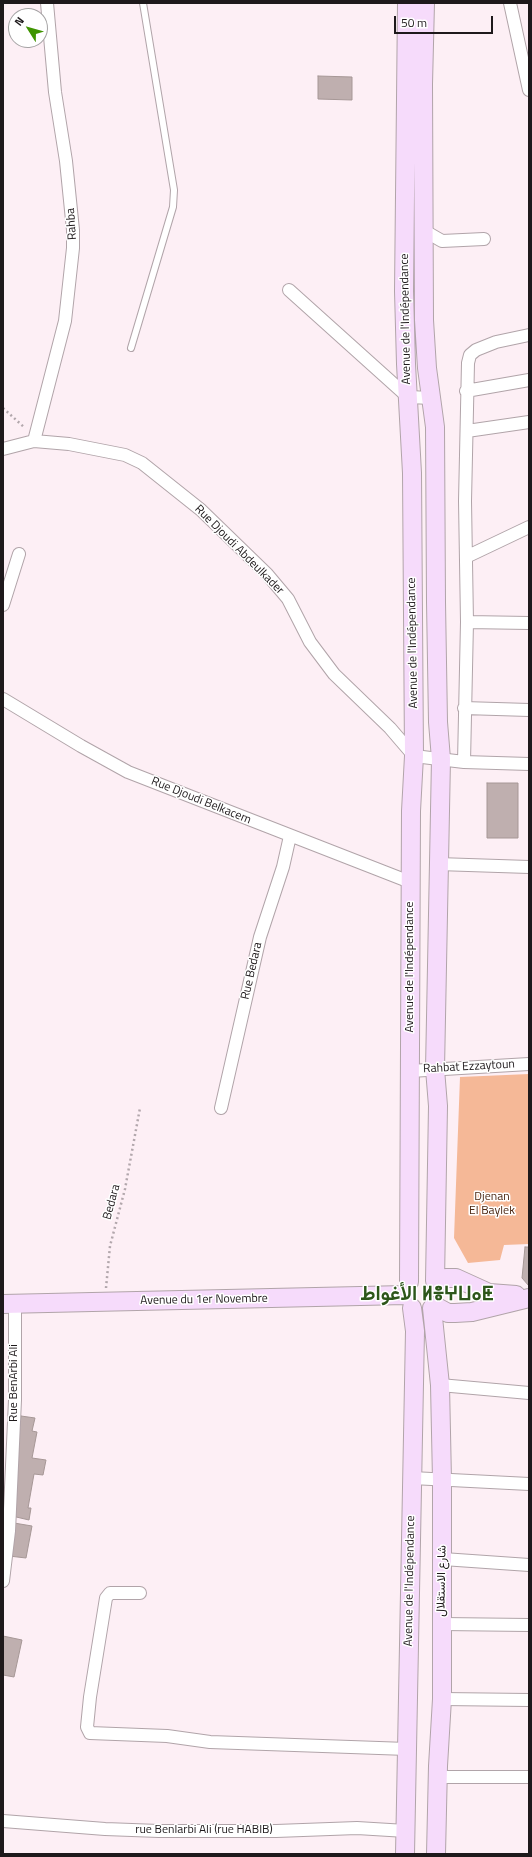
<!DOCTYPE html>
<meta charset="utf-8">
<style>
body{margin:0}
#map{position:relative;width:532px;height:1857px;overflow:hidden;background:#fdeff5;font-family:"Titillium Web",sans-serif}
canvas{display:block}
.frame{position:absolute;inset:0;border:4px solid #1e191b;pointer-events:none}
.north{position:absolute;left:8px;top:8px;width:40px;height:40px;box-sizing:border-box;background:#fff;border:1px solid #a5a3a4;border-radius:50%;rotate:307deg;font-size:11px;font-weight:700;line-height:16px;text-align:center;color:#1e191b}
.north::after{content:'';display:block;margin:auto;width:14px;height:18px;background:#3f9400;clip-path:polygon(50% 0,100% 100%,50% 72%,0 100%)}
.scale{position:absolute;left:394px;top:16px;width:99px;height:18px;box-sizing:border-box;border:2px solid #1e191b;border-top:0;padding-left:5px;font-size:12px;line-height:14px;white-space:nowrap;color:#1e191b;-webkit-text-stroke:3px #fff;paint-order:stroke}
</style>
<div id="map">
<canvas width="532" height="1857"></canvas>
<div class="frame"></div>
<div class="north">N</div>
<div class="scale">50 m</div>
</div>
<script>
const ctx = document.querySelector('canvas').getContext('2d');
ctx.lineJoin = 'round';
function fillPath(path, color) {
  ctx.fillStyle = color;
  ctx.fill(path, 'evenodd');
}
function shape(rows) {
  const path = new Path2D();
  for (const r of rows) {
    path.moveTo(r[0], r[1]);
    for (let i = 2; i < r.length; i += 2) path.lineTo(r[i], r[i + 1]);
  }
  return path;
}
function strokePath(path, color, width, dash) {
  ctx.strokeStyle = color;
  ctx.lineWidth = width;
  ctx.lineCap = dash ? 'butt' : 'round';
  ctx.setLineDash(dash || []);
  ctx.stroke(path);
}
function label(font, color, halo, rows, align = 'center') {
  ctx.font = font + ' "Titillium Web",Vazirmatn,"Noto Sans Tifinagh",sans-serif';
  ctx.lineWidth = 3;
  ctx.setLineDash([]);
  ctx.textBaseline = 'middle';
  ctx.strokeStyle = halo;
  ctx.fillStyle = color;
  for (const [text, x, y, turn = 0] of rows) {
    ctx.save();
    ctx.translate(x, y);
    ctx.rotate((+turn || 0) * Math.PI / 180);
    ctx.textAlign = isNaN(turn) ? turn : align;
    if (halo) ctx.strokeText(text, 0, 0);
    ctx.fillText(text, 0, 0);
    ctx.restore();
  }
}
const green = shape([
 [529,1074,529,1244,504,1245,500,1260,468,1263,454,1238,460,1077]
]);
const building = shape([
 [318,76,352,77,352,100,318,99,318,76],
 [487,783,518,783,518,838,487,838,487,783],
 [525,1247,529,1247,529,1286,522,1278,525,1247],
 [21,1416,35,1418,32,1431,37,1432,32,1458,46,1460,43,1475,34,1474,28,1508,31,1508,29,1520,12,1516,15,1457,21,1416],
 [14,1523,32,1526,26,1558,9,1556,14,1523],
 [3,1636,22,1640,14,1677,3,1675,3,1636]
]);
const path = shape([
 [3,408,25,428],
 [106,1288,110,1246,125,1189,140,1108]
]);
const lane = shape([
 [131,348,173,207,174,190,143,3]
]);
const street = shape([
 [510,3,529,90],
 [423,230,442,241,484,239],
 [289,290,408,397,432,398],
 [466,391,529,380],
 [467,431,529,422],
 [34,441,65,321,73,248,73,230,66,161,55,92,47,3],
 [3,449,34,441,69,444,125,455,142,463,201,510,267,574,288,599,310,642,334,674,390,728,414,756,464,762,529,764],
 [466,557,529,527],
 [3,605,19,554],
 [467,622,529,623],
 [3,699,81,746,128,772,410,882],
 [464,708,529,710],
 [464,762,467,622,465,501,468,363,470,355,476,350,496,342,529,335],
 [438,864,529,867],
 [410,1071,529,1064],
 [221,1108,260,937,283,867,290,836],
 [440,1385,529,1393],
 [412,1478,529,1484],
 [443,1559,529,1565],
 [3,1581,9,1531,15,1400,15,1304],
 [140,1593,110,1593,106,1598,90,1697,87,1727,90,1733,167,1736,210,1742,407,1749],
 [442,1624,529,1625],
 [442,1699,529,1700],
 [439,1777,529,1777],
 [3,1821,105,1829,159,1831,276,1831,357,1828,406,1831]
]);
const secondary = shape([
 [407,3,404,291,406,364,412,473,414,756,411,811,409,1282],
 [425,3,423,84,424,320,427,368,435,427,436,602,438,722,441,759,435,1069,438,1106,435,1281],
 [437,1283,446,1278,456,1278,489,1293,516,1295],
 [3,1304,405,1295],
 [435,1306,448,1313,455,1313,472,1312,529,1298],
 [432,1308,440,1385,442,1480,442,1699,438,1766,436,1854],
 [405,1854,415,1331,412,1308]
]);
const streetNames = [
 ["Rahba",72,224,-94],
 ["Avenue de l'Indépendance",406,319,-91],
 ["Rue Djoudi Abdeulkader",239,550,45],
 ["Avenue de l'Indépendance",413,643,-91],
 ["Rue Djoudi Belkacem",201,801,22],
 ["Avenue de l'Indépendance",410,967,-90],
 ["Rue Bedara",252,971,-77],
 ["Rahbat Ezzaytoun",469,1067,-3],
 ["Bedara",112,1202,-75],
 ["Avenue du 1er Novembre",204,1300,-1],
 ["Rue BenArbi Ali",14,1383,-90],
 ["Avenue de l'Indépendance",410,1581,-89],
 ["شارع الاستقلال",442,1581,-89],
 ["rue Benlarbi Ali (rue HABIB)",204,1830]
];
const parkNames = [
 ["Djenan",492,1197],
 ["El Baylek",492,1211]
];
const townNames = [
 ["الأغواط ⵍⴻⵖⵡⴰⵟ",427,1295]
];
fillPath(green, '#f5b897');
fillPath(building, '#bfafaf');
strokePath(building, '#a69796', 1);
strokePath(lane, '#b1a4a9', 8);
strokePath(street, '#b1a4a9', 14);
strokePath(secondary, '#b1a4a9', 20);
strokePath(path, '#b2a7ac', 2.5, [2, 3]);
strokePath(lane, '#fff', 6);
strokePath(street, '#fff', 12);
strokePath(secondary, '#f6dbfb', 18);
label('12px', '#1e191b', '#fff', streetNames);
label('12px', '#4c2814', '#fff', parkNames);
label('bold 20px', '#2d561a', '#fff', townNames);
</script>
